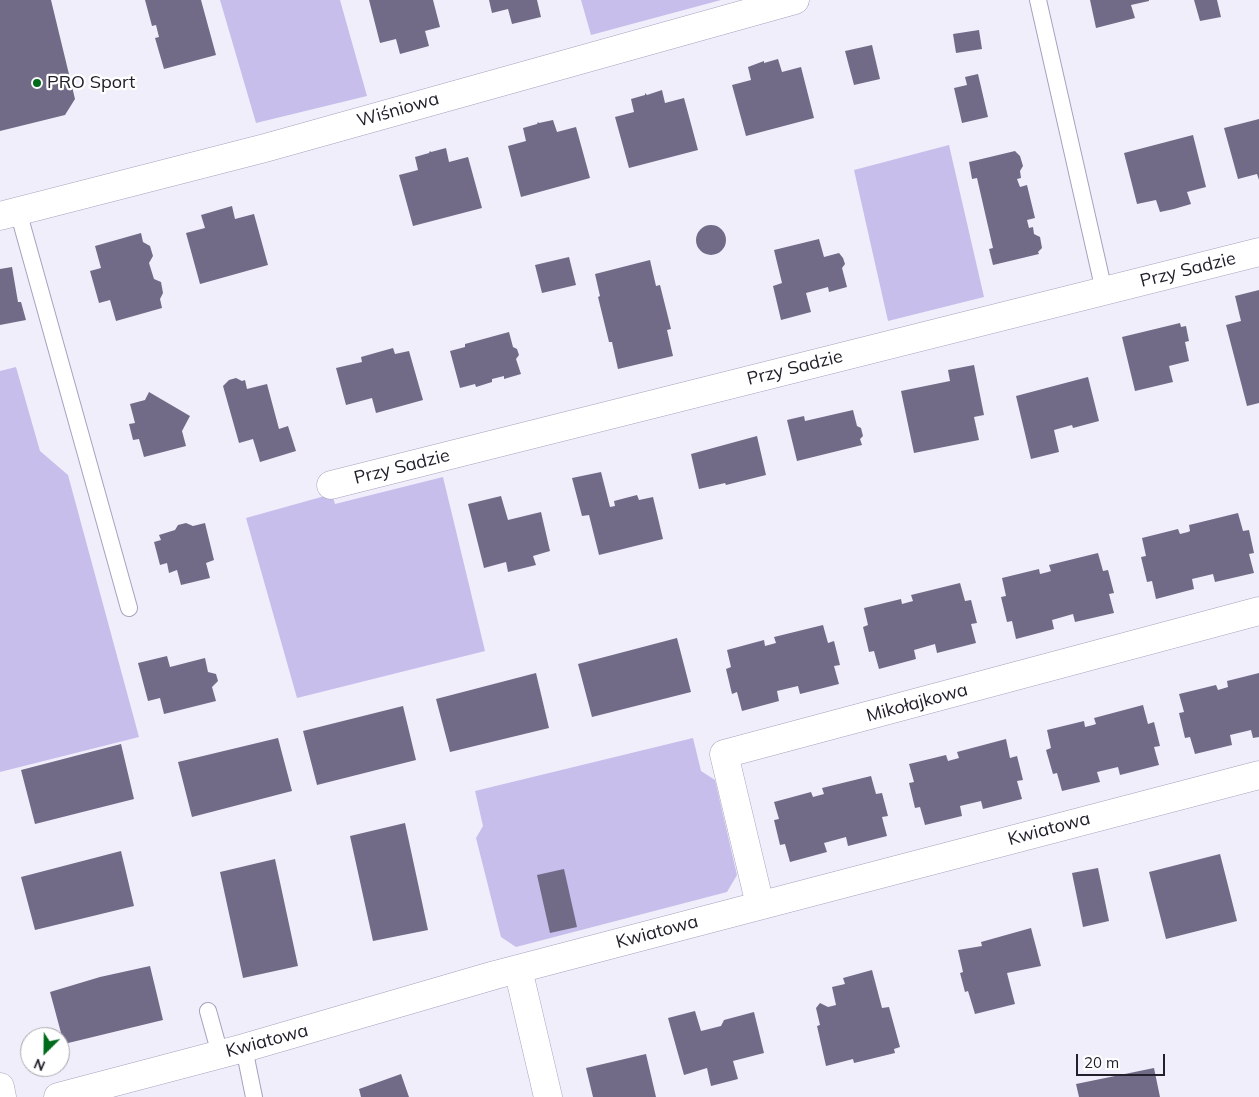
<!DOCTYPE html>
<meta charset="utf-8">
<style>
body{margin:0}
#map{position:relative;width:1259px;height:1097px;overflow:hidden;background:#f0eefb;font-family:Mulish,sans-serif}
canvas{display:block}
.north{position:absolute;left:20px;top:1027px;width:50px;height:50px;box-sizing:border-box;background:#fff;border:1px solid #a7a6ab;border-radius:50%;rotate:203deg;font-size:14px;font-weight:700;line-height:20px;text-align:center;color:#23202c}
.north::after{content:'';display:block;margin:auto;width:18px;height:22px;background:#006b1b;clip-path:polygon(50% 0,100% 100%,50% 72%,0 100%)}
.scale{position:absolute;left:1076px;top:1054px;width:89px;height:22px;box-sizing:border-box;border:2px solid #23202c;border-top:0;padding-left:6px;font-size:15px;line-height:18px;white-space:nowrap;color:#23202c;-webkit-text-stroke:4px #fff;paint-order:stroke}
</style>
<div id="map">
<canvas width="1259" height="1097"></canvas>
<div class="north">N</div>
<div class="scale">20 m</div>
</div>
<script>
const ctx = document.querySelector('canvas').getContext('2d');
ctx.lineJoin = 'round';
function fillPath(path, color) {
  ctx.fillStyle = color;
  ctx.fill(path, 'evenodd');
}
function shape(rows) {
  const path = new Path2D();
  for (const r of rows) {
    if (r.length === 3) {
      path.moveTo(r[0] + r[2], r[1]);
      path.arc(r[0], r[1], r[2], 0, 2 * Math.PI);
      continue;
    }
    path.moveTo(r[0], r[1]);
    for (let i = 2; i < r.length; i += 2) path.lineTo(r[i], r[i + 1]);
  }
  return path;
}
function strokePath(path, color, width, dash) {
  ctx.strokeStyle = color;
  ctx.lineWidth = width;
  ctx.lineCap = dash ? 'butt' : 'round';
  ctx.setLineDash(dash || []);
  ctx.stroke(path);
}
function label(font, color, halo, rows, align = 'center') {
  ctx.font = font + ' Mulish,sans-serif';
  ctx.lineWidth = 4.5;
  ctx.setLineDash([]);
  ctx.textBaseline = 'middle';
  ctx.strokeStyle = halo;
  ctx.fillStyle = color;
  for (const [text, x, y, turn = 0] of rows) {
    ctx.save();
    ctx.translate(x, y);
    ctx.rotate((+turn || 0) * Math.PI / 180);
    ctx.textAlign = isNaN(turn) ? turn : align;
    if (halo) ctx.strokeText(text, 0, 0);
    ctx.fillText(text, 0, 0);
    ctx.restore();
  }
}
const green = shape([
 [220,0,340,0,367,96,256,123],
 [581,0,721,0,591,35],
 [949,145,984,297,888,321,854,170],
 [16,367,40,451,68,475,139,737,0,772,0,371],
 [443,477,485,651,297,698,246,518,332,494,335,504],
 [693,738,701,771,715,780,737,875,727,892,516,947,501,937,476,838,483,826,475,791]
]);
const building = shape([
 [0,0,51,0,75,99,65,115,0,131],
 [145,0,201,0,216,55,164,69,155,38,159,37,156,25,152,26],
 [369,0,433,0,440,27,425,31,429,46,400,54,396,39,380,43],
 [489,0,537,0,541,17,512,24,508,9,492,13],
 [1090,0,1149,0,1149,1,1131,5,1135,18,1096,28],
 [1194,0,1217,0,1221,17,1200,21],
 [979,30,982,49,956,53,953,34],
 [872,45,880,79,854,85,845,51],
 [778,59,782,72,801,67,814,118,746,136,732,85,751,80,748,67,764,61,764,63],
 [978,74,988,117,962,123,954,88,967,85,965,77],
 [662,90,665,103,684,98,698,150,629,168,615,117,634,112,631,99,645,95,645,93,647,95],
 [1259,119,1259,180,1257,174,1238,179,1224,128],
 [553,120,557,132,576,127,590,178,521,197,508,146,526,141,523,128,537,124,538,122,539,123],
 [1193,135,1206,187,1187,192,1191,204,1174,209,1160,212,1156,200,1137,204,1124,153],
 [446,148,449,162,468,157,482,208,413,226,399,175,418,170,415,157,429,153,430,151,431,152],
 [1015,151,1020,156,1023,166,1020,171,1021,178,1017,179,1020,187,1027,185,1035,218,1027,220,1029,228,1033,227,1034,234,1040,237,1042,248,1038,252,1039,254,993,265,989,249,993,248,977,178,972,179,969,162],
 [232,206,235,219,254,214,268,265,200,284,186,233,205,228,201,215],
 [711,240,15],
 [141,233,143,242,150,246,153,256,149,263,154,279,161,282,163,293,160,299,162,308,116,321,110,300,99,303,90,271,101,268,95,246],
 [819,239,824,257,839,253,843,258,845,264,842,268,847,287,829,292,828,287,806,293,811,312,781,320,773,286,782,283,774,250],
 [569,257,576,285,542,293,535,265],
 [650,260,656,286,660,285,671,329,667,330,673,356,618,369,612,342,609,342,598,297,600,296,595,274],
 [12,267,18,302,21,302,26,320,0,325,0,269],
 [1259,290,1259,403,1247,406,1226,325,1241,321,1235,296],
 [1180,323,1181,327,1186,326,1189,341,1185,342,1189,361,1169,366,1173,382,1135,391,1122,337],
 [509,332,513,347,517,349,519,355,516,359,521,374,504,379,504,376,492,379,492,382,476,387,475,384,460,388,450,351,465,347,465,344],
 [393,348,395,354,409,351,423,400,376,413,372,398,346,405,336,368,362,362,361,357],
 [974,365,984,415,974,417,979,440,914,453,901,391,950,381,948,370],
 [1088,377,1099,421,1073,428,1072,425,1054,430,1059,452,1031,459,1016,396],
 [236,378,242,381,245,380,247,389,267,384,279,429,288,426,296,451,260,462,253,439,239,443,223,386,229,380],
 [149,392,190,416,182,431,186,446,144,457,139,439,133,440,129,424,135,423,130,404,145,400],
 [853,410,857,426,861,428,863,436,860,439,862,445,797,461,787,420,804,416,805,421],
 [757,436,766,475,726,485,725,483,699,489,691,454],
 [601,472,610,507,615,506,614,501,637,495,639,500,653,497,663,539,599,555,589,515,582,516,572,478],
 [501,496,508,520,541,512,550,551,533,556,536,565,508,572,506,562,484,568,468,504],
 [1238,513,1243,531,1249,530,1254,553,1249,554,1254,573,1215,582,1213,574,1192,579,1194,589,1156,599,1152,581,1147,582,1141,557,1146,556,1142,538,1178,529,1180,534,1188,532,1190,531,1189,525],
 [186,523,193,526,205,523,214,560,206,563,210,578,181,585,177,570,169,573,167,563,160,565,154,542,161,540,159,535,175,530,178,525],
 [1098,553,1103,571,1108,570,1114,593,1109,594,1114,613,1075,622,1073,614,1052,620,1054,629,1016,639,1012,621,1007,622,1001,597,1006,596,1002,578,1039,569,1040,574,1048,572,1051,571,1049,565],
 [960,583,965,601,971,600,977,623,971,624,976,643,937,653,935,644,914,650,916,659,879,669,874,651,869,652,863,627,868,625,864,608,901,599,902,604,913,601,911,595],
 [823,625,828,643,834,641,840,665,834,666,839,684,800,694,798,686,777,691,779,701,742,711,737,692,732,694,726,669,731,667,727,650,764,640,765,646,776,643,774,637],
 [677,638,691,692,592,717,578,664],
 [167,656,170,667,205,658,208,672,216,674,218,681,212,687,216,701,164,714,160,698,148,701,138,663],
 [536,673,549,728,450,752,436,699],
 [1259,673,1259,737,1253,738,1251,730,1230,735,1232,745,1195,754,1190,737,1185,738,1179,713,1184,712,1179,694,1216,685,1218,690,1228,687,1227,681],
 [1143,705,1148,724,1154,722,1160,746,1154,747,1159,765,1120,775,1118,767,1097,772,1100,782,1062,791,1057,773,1053,774,1046,750,1051,748,1047,730,1084,721,1085,727,1093,725,1096,724,1094,718],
 [403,706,416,760,317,785,303,731],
 [278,738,292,791,192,817,178,762],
 [1006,739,1010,758,1017,756,1023,780,1017,781,1022,799,983,809,981,801,960,806,962,816,925,825,920,807,915,808,909,783,914,782,909,764,946,755,948,761,959,758,957,752],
 [121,744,134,799,35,824,21,770],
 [871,776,876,794,882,793,888,816,882,817,887,836,848,846,846,837,824,843,827,852,790,862,785,844,780,845,774,820,779,819,774,802,811,792,813,797,824,794,822,788],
 [405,823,428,930,373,941,350,836],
 [121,851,134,906,35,930,21,877],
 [1220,854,1237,921,1166,939,1149,872],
 [275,859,298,966,243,978,220,872],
 [1098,868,1109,921,1083,927,1072,873],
 [564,869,577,927,550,933,537,875],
 [1031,928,1041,966,1007,973,1015,1004,975,1014,968,991,965,992,960,973,963,972,958,950,982,946,981,942],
 [150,966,163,1020,64,1044,50,992,100,977],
 [872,970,882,1008,889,1007,900,1047,894,1049,895,1053,854,1063,853,1059,826,1066,817,1026,820,1025,816,1008,820,1003,828,1007,836,1005,832,987,845,984,843,978],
 [695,1011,701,1031,721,1026,724,1020,754,1012,764,1053,733,1061,738,1079,711,1086,707,1068,684,1075,668,1018],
 [646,1054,656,1097,593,1097,586,1068],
 [1154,1068,1160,1097,1079,1097,1076,1084],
 [401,1074,409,1097,361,1097,359,1089]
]);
const lane = shape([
 [1038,0,1104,291],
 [18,211,129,608],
 [208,1011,220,1054],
 [244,1048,254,1097]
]);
const street = shape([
 [0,216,265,148,795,0],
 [331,485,1259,252],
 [760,905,724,754,1259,611],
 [518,969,548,1097],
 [0,1087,2,1097],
 [58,1097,244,1048,495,975,1259,775]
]);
const markers = [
 [37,83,5,"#006b1b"]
];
const poiNames = [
 ["PRO Sport",47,83]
];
const streetNames = [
 ["Wiśniowa",398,110,-16],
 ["Przy Sadzie",1188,270,-14],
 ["Przy Sadzie",795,368,-14],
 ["Przy Sadzie",402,467,-14],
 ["Mikołajkowa",917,703,-15],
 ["Kwiatowa",1049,829,-15],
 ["Kwiatowa",657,932,-15],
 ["Kwiatowa",267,1041,-15]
];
fillPath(green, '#c8beeb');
fillPath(building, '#716b87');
strokePath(lane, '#a7a1bf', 18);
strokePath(street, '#a7a1bf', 29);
strokePath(lane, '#fff', 16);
strokePath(street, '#fff', 28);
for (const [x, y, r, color] of markers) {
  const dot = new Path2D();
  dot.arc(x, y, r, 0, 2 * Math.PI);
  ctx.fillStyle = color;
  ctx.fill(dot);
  strokePath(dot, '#fff', 2);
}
label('18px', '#23202c', '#fff', poiNames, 'left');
label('18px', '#23202c', '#fff', streetNames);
</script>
